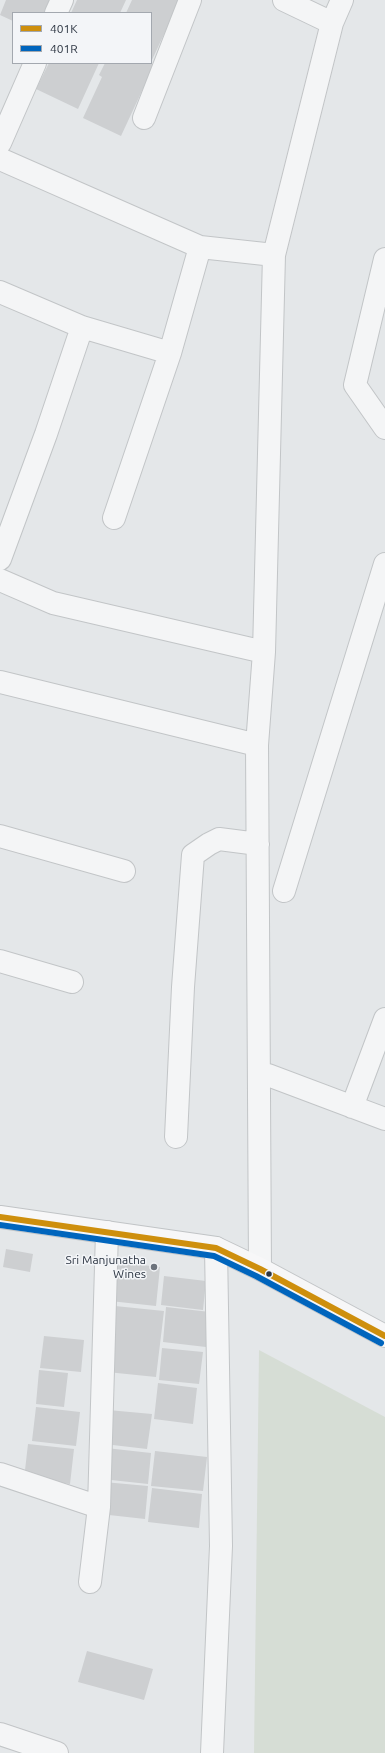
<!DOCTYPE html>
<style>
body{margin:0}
#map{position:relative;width:385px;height:1753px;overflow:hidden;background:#e4e7e9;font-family:Ubuntu,sans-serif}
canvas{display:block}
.legend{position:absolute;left:12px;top:12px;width:140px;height:52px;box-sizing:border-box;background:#f3f5f8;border:1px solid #a3a8af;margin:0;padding:5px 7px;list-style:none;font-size:12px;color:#2c3542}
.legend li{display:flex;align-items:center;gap:8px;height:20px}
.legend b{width:20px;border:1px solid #a3a8af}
</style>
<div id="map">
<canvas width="385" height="1753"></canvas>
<ul class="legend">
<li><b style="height:5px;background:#ce8f0d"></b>401K</li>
<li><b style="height:5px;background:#0065bd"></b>401R</li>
</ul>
</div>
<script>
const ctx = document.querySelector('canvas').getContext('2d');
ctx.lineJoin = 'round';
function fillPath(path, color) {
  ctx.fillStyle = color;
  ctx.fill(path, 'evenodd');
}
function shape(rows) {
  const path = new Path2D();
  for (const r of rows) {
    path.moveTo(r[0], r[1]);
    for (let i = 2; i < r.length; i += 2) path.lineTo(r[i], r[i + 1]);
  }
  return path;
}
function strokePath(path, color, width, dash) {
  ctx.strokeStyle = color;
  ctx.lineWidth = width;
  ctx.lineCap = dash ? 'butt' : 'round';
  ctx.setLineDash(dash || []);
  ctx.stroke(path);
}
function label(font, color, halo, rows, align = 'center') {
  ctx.font = font + ' Ubuntu,sans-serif';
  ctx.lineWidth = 3;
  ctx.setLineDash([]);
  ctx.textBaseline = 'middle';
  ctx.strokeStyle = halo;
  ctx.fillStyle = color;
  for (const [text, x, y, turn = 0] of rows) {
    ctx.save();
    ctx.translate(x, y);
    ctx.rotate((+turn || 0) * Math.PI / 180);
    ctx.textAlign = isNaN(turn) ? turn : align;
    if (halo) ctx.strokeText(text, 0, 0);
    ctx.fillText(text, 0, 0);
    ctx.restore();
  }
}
const green = shape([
 [259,1350,385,1417,385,1753,254,1753]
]);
const building = shape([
 [6,0,51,0,45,13,13,13,13,21,0,15],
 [77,0,126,0,120,13,71,13],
 [132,0,177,0,179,2,151,62,151,13,126,13],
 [49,63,99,63,78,109,36,89],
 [105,63,151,63,154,65,121,136,83,118,102,77,99,75],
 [6,1249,33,1254,30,1272,3,1267],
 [115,1262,160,1267,156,1306,110,1301],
 [164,1276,206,1281,203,1310,161,1305],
 [115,1306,164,1311,156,1377,107,1372],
 [166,1307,210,1312,206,1347,163,1342],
 [44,1336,84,1340,81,1372,40,1368],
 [162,1348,203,1352,199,1384,159,1380],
 [39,1370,68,1373,64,1407,36,1404],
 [158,1383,197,1388,193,1424,154,1419],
 [36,1407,80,1412,76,1446,32,1441],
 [108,1410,152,1414,147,1449,104,1444],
 [28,1444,74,1449,70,1484,24,1479],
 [106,1448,151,1453,148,1484,102,1479],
 [155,1451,207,1457,203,1491,151,1486],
 [104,1482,148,1486,145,1519,100,1514],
 [152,1488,202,1494,199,1528,148,1522],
 [87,1651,153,1669,144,1700,78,1682]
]);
const minor = shape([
 [284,0,332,23],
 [56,13,62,0],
 [144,118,190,0],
 [0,143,35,63],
 [0,159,200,247,274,255],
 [385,259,355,385,385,428],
 [0,292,82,327,170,353],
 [114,518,170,353,200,247],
 [0,559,46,434,82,327],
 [0,580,53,603,264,652],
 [0,682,257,745],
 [0,836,124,871],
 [284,891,385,564],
 [0,961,72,982],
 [268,1075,385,1119],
 [352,1107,385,1019],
 [176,1137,183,987,193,855,209,844,219,839,258,844],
 [260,1269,257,745,264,652,274,255,332,23,342,0],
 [0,1474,99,1507],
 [90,1582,99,1507,107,1232],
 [0,1734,57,1753],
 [212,1753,221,1546,216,1248]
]);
const major = shape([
 [0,1217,216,1248,260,1269,385,1336]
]);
const bus1 = shape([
 [0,1217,216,1248,260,1269,385,1336]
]);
const bus2 = shape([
 [0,1225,214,1256,256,1276,381,1343]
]);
const markers = [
 [154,1267,4,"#6c737c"],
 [269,1274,3.5,"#2c3542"]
];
const poiNames = [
 ["Sri Manjunatha",146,1260],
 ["Wines",146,1274]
];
fillPath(green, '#d6ddd5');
fillPath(building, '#cdcfd1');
strokePath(minor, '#c2c5c7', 24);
strokePath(major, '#c1c4c6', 24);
strokePath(minor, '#f4f5f6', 22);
strokePath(major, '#f7f7f8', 22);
strokePath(bus1, '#ce8f0d', 6);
strokePath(bus2, '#0065bd', 6);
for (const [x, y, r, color] of markers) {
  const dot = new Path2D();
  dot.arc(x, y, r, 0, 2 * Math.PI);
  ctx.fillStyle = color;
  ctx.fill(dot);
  strokePath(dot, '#f3f5f8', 1.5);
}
label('12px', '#2c3542', '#f3f5f8', poiNames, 'right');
</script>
